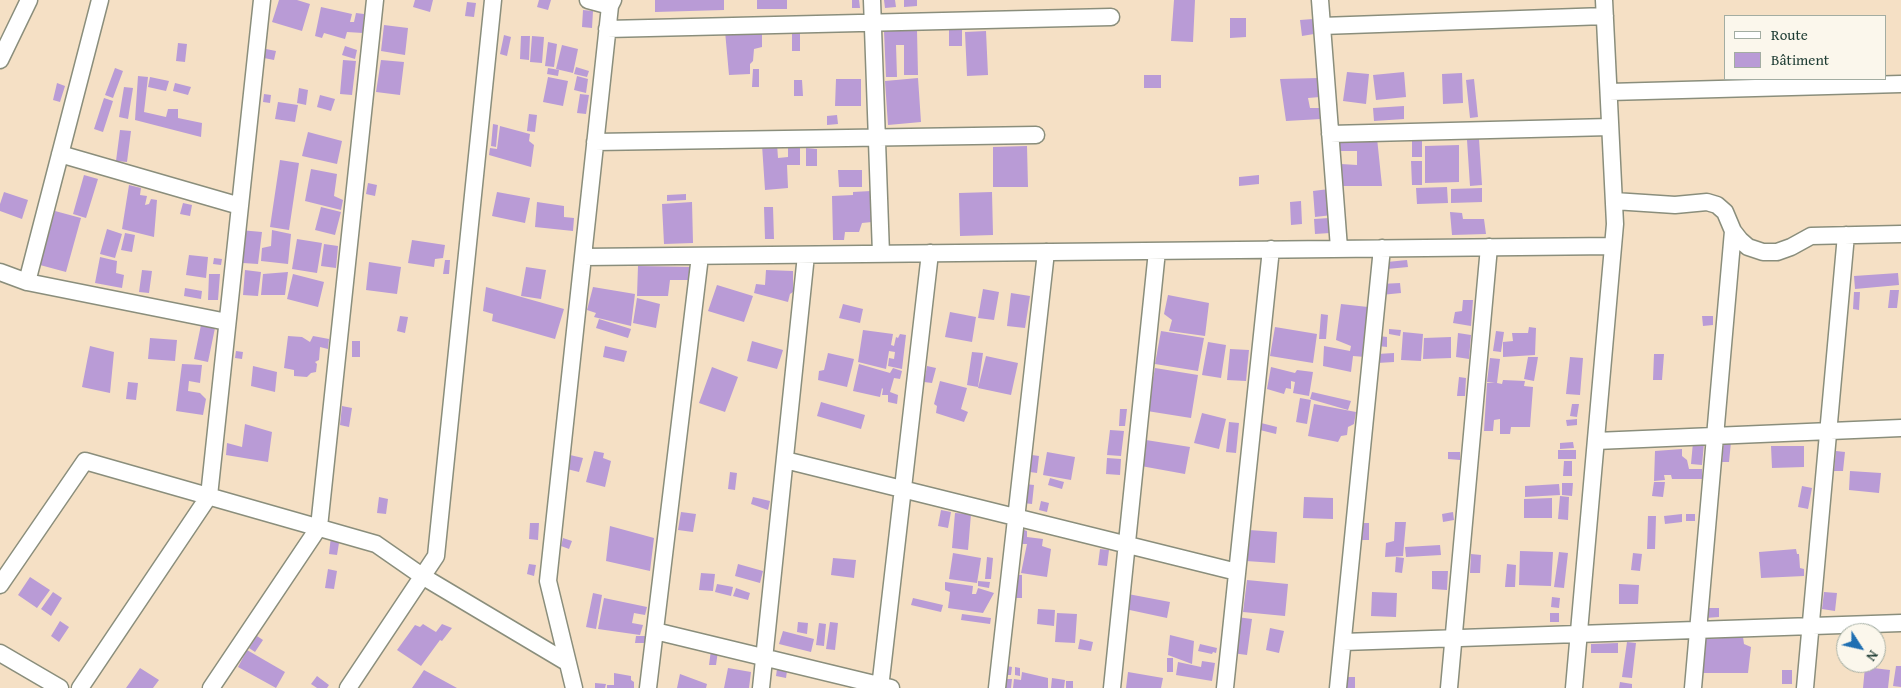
<!DOCTYPE html>
<meta charset="utf-8">
<style>
body{margin:0}
#map{position:relative;width:1901px;height:688px;overflow:hidden;background:#f5e0c5;font-family:"Gentium Book Plus",serif}
canvas{display:block}
.legend{position:absolute;left:1724px;top:15px;width:162px;height:65px;box-sizing:border-box;background:#fbf7ec;border:1px solid #a3ada2;margin:0;padding:6px 9px;list-style:none;font-size:15px;color:#1f3d34}
.legend li{display:flex;align-items:center;gap:10px;height:25px}
.legend b{width:25px;border:1px solid #a3ada2}
.north{position:absolute;left:1836px;top:623px;width:50px;height:50px;box-sizing:border-box;background:#fbf7ec;border:1px solid #a3ada2;border-radius:50%;rotate:125deg;font-size:14px;font-weight:700;line-height:20px;text-align:center;color:#1f3d34}
.north::after{content:'';display:block;margin:auto;width:18px;height:22px;background:#1f6fb2;clip-path:polygon(50% 0,100% 100%,50% 72%,0 100%)}
</style>
<div id="map">
<canvas width="1901" height="688"></canvas>
<ul class="legend">
<li><b style="height:6px;background:#fff"></b>Route</li>
<li><b style="height:14px;background:#b99bd6"></b>Bâtiment</li>
</ul>
<div class="north">N</div>
</div>
<script>
const ctx = document.querySelector('canvas').getContext('2d');
ctx.lineJoin = 'round';
function fillPath(path, color) {
  ctx.fillStyle = color;
  ctx.fill(path, 'evenodd');
}
function shape(rows) {
  const path = new Path2D();
  for (const r of rows) {
    path.moveTo(r[0], r[1]);
    for (let i = 2; i < r.length; i += 2) path.lineTo(r[i], r[i + 1]);
  }
  return path;
}
function strokePath(path, color, width, dash) {
  ctx.strokeStyle = color;
  ctx.lineWidth = width;
  ctx.lineCap = dash ? 'butt' : 'round';
  ctx.setLineDash(dash || []);
  ctx.stroke(path);
}
const building = shape([
 [279,0,297,0,310,4,302,31,272,22],
 [415,0,433,0,430,12,413,7],
 [539,0,551,0,548,10,537,7],
 [655,0,724,0,724,10,655,12],
 [757,0,787,0,787,9,757,9],
 [852,0,859,0,860,8,852,8],
 [884,0,895,0,896,7,885,8],
 [904,0,917,0,917,6,904,7],
 [1174,0,1195,0,1193,42,1171,41],
 [467,2,476,3,474,17,465,16],
 [321,7,352,14,350,22,354,22,356,13,364,14,363,33,347,32,345,39,324,33,322,38,315,36],
 [583,10,593,11,592,28,582,27],
 [1230,18,1246,18,1246,37,1230,38],
 [1313,19,1314,34,1302,36,1300,20],
 [384,25,408,28,405,55,381,51],
 [762,30,762,47,754,49,753,61,750,64,750,74,729,75,725,31],
 [949,30,962,30,962,46,949,46],
 [884,31,917,31,918,75,904,75,904,45,896,45,897,77,886,77],
 [986,31,988,75,967,76,965,32],
 [792,33,800,33,800,51,792,51],
 [504,35,511,37,507,56,500,54],
 [521,36,530,36,529,60,520,59],
 [532,36,544,37,542,63,530,62],
 [548,42,557,44,554,67,545,66],
 [178,43,187,44,185,62,176,61],
 [562,45,578,49,573,73,556,69],
 [345,46,357,50,355,59,342,55],
 [266,49,276,51,274,60,264,58],
 [343,60,356,61,352,95,340,94],
 [381,60,404,62,400,95,376,92],
 [576,67,589,71,587,77,574,74],
 [115,68,123,71,113,98,105,95],
 [548,68,559,70,558,76,547,74],
 [753,69,759,69,759,87,752,87],
 [1347,72,1369,74,1366,104,1343,101],
 [1404,72,1406,97,1376,100,1373,75],
 [1462,73,1463,103,1443,104,1442,74],
 [1144,75,1161,75,1161,88,1144,88],
 [138,76,148,77,144,112,166,117,168,109,178,109,178,118,202,123,201,137,135,120],
 [577,76,588,79,586,93,574,90],
 [150,77,169,81,166,91,148,87],
 [548,77,568,81,563,106,543,102],
 [918,78,921,122,888,125,885,81],
 [1319,78,1320,97,1308,98,1310,108,1321,108,1321,119,1286,121,1280,79],
 [836,79,861,79,861,106,835,106],
 [1474,79,1478,117,1470,118,1466,80],
 [794,80,802,80,803,96,794,96],
 [57,83,65,86,60,102,53,100],
 [175,83,191,87,188,95,173,91],
 [124,87,133,88,128,119,119,117],
 [299,88,308,90,306,105,297,103],
 [264,94,271,95,270,103,263,102],
 [580,94,589,95,586,114,577,113],
 [320,95,335,99,331,111,317,107],
 [104,98,113,101,103,132,94,129],
 [278,102,298,105,295,122,275,119],
 [1404,106,1404,119,1374,121,1373,108],
 [529,114,537,115,535,132,527,131],
 [837,115,838,124,827,125,827,116],
 [493,124,498,125,496,147,491,146],
 [500,126,530,134,529,141,534,145,531,167,489,155,490,148,497,149],
 [120,130,131,131,127,162,116,161],
 [308,132,342,141,337,164,302,156],
 [1377,138,1382,186,1343,186,1341,164,1357,165,1357,151,1340,151,1339,139],
 [1479,139,1482,185,1470,186,1467,140],
 [1412,140,1422,140,1422,157,1412,157],
 [777,144,778,158,788,157,788,146,800,146,800,165,787,165,788,188,765,190,762,145],
 [1459,145,1459,182,1425,183,1425,146],
 [1027,146,1028,187,993,187,993,147],
 [806,148,817,149,817,166,806,166],
 [280,160,299,163,289,230,270,227],
 [1411,161,1422,161,1422,185,1412,185],
 [311,169,337,174,334,196,343,200,341,210,305,201],
 [838,170,862,170,862,187,839,187],
 [84,175,98,179,86,218,73,214],
 [1259,175,1259,184,1239,186,1239,177],
 [368,183,377,185,375,196,366,194],
 [129,185,141,188,140,195,147,196,145,205,149,204,151,199,157,200,154,237,122,229],
 [1447,187,1448,203,1417,204,1416,188],
 [1482,188,1482,202,1451,203,1451,189],
 [1329,189,1332,215,1315,217,1313,191],
 [871,191,872,222,862,223,859,232,845,232,844,240,833,240,832,196,853,195,853,192],
 [4,192,28,200,22,219,0,211,0,204],
 [497,192,530,198,525,223,492,216],
 [992,192,993,235,960,236,959,193],
 [686,194,686,200,667,201,667,195],
 [1301,201,1302,224,1291,225,1290,202],
 [537,202,564,206,564,217,574,218,573,231,535,227],
 [692,202,693,243,664,244,662,204],
 [183,203,192,205,190,216,180,214],
 [321,207,341,212,335,235,315,230],
 [764,207,773,207,774,239,765,239],
 [55,211,81,218,66,272,40,265],
 [1450,212,1462,213,1463,219,1484,219,1486,234,1452,235],
 [1329,218,1330,233,1315,234,1314,219],
 [107,229,122,234,115,258,100,254],
 [240,230,262,232,258,264,243,263,245,240,239,238],
 [272,230,291,234,288,264,261,261,262,248,271,246],
 [125,233,135,235,132,252,121,250],
 [297,239,322,243,317,273,292,269],
 [412,240,445,245,443,258,435,259,434,267,408,263],
 [324,244,338,246,336,268,321,266],
 [189,255,208,257,206,278,186,275],
 [100,257,117,261,116,273,124,275,122,288,95,283],
 [214,258,222,259,221,265,213,264],
 [445,260,450,260,449,274,443,274],
 [1407,260,1408,267,1387,269,1387,262],
 [369,262,401,267,397,294,366,290],
 [638,266,692,267,690,280,670,280,668,296,637,296],
 [526,267,546,270,541,299,521,296],
 [142,270,152,271,149,293,139,292],
 [245,270,261,272,258,296,243,295],
 [766,270,793,271,793,292,790,294,788,302,754,293,756,284,765,285],
 [288,272,285,295,261,295,263,274],
 [1898,273,1899,285,1855,289,1854,276],
 [209,274,220,274,218,300,208,300],
 [293,274,324,282,318,307,287,299],
 [1400,283,1401,293,1381,295,1380,284],
 [717,285,753,296,744,322,708,311],
 [486,287,564,309,555,339,492,321,493,314,483,311],
 [593,287,635,294,631,326,594,317,596,313,587,310],
 [185,288,202,291,201,299,184,296],
 [983,289,999,292,994,320,978,318],
 [1890,290,1899,290,1897,308,1888,308],
 [1854,292,1860,292,1859,310,1853,309],
 [1011,293,1030,296,1025,328,1007,326],
 [1168,295,1209,303,1205,336,1169,331,1172,320,1164,314],
 [637,298,660,304,656,328,633,323],
 [1463,300,1473,300,1471,326,1453,323,1455,312,1462,311],
 [843,304,863,309,860,323,839,318],
 [1341,304,1368,307,1363,347,1365,347,1365,357,1353,356,1351,372,1323,366,1324,346,1350,351,1351,346,1336,340],
 [950,312,976,317,972,342,945,337],
 [1321,314,1328,315,1326,339,1319,339],
 [400,316,408,317,405,333,397,331],
 [1702,316,1713,316,1713,325,1703,326],
 [599,319,631,329,628,338,596,328],
 [201,325,215,328,208,362,194,359],
 [1275,327,1317,334,1313,363,1270,356],
 [1529,327,1536,328,1535,355,1503,357,1503,342,1513,341,1512,333,1528,333],
 [1389,329,1401,330,1400,336,1389,334],
 [863,330,893,334,891,345,894,346,896,337,898,338,900,334,906,335,902,369,888,366,889,358,894,359,895,352,889,351,886,369,858,362],
 [1161,331,1204,338,1198,371,1155,364],
 [1496,331,1504,332,1501,352,1493,351],
 [1403,332,1423,334,1421,361,1401,360],
 [1458,333,1471,335,1469,359,1456,357],
 [288,336,302,337,310,342,313,336,329,339,328,349,320,347,319,360,315,362,317,364,316,372,311,373,307,377,294,376,294,370,284,368],
 [1379,336,1387,337,1387,347,1378,346],
 [1451,337,1451,358,1423,359,1424,338],
 [150,338,177,340,175,361,148,359],
 [352,341,360,341,360,357,352,357],
 [752,341,783,350,777,369,747,361],
 [1208,342,1226,345,1221,378,1202,375],
 [90,346,114,352,110,393,82,387],
 [605,346,627,351,624,362,603,357],
 [1230,349,1249,350,1246,381,1227,380],
 [236,351,243,352,242,359,235,358],
 [972,352,983,353,978,387,967,385],
 [828,353,854,359,847,387,818,380,819,371,824,370],
 [1394,353,1394,362,1377,363,1377,354],
 [1654,354,1664,354,1662,380,1653,380],
 [986,356,1018,363,1011,395,978,388],
 [1528,357,1538,357,1534,381,1524,379],
 [1570,357,1583,358,1580,395,1566,394],
 [1490,358,1500,359,1497,383,1502,384,1503,380,1525,381,1524,386,1533,387,1530,427,1511,427,1510,434,1500,434,1500,419,1494,420,1493,431,1484,431,1487,383,1495,383,1487,382],
 [182,364,202,365,200,383,189,381,188,391,200,393,206,399,203,415,176,411],
 [859,364,890,373,893,368,902,371,900,379,894,378,890,392,898,395,897,404,888,402,888,395,882,395,883,389,882,388,880,397,853,391],
 [253,366,277,372,275,392,251,386],
 [927,366,936,368,932,383,924,382],
 [712,367,738,377,725,412,699,403],
 [1271,367,1295,373,1297,370,1313,372,1309,396,1293,393,1295,382,1291,381,1291,389,1286,388,1284,394,1267,389],
 [1155,368,1198,375,1191,418,1147,411],
 [1459,377,1466,378,1465,396,1457,396],
 [940,381,967,388,961,409,968,412,964,422,936,413,937,406,934,404],
 [128,382,138,383,136,400,126,399],
 [1312,392,1351,401,1348,410,1310,399],
 [1300,398,1311,400,1307,424,1296,422],
 [821,402,865,415,861,429,817,416],
 [1314,404,1356,412,1354,424,1348,427,1347,435,1341,436,1338,442,1308,436],
 [1572,404,1579,404,1577,417,1570,416],
 [342,406,352,408,349,427,340,425],
 [1120,409,1127,409,1125,426,1119,426],
 [1202,413,1226,419,1219,449,1194,443],
 [1577,419,1577,425,1567,426,1566,420],
 [1229,422,1239,423,1236,453,1226,452],
 [1261,423,1277,427,1276,434,1260,430],
 [245,424,272,432,268,462,226,455,227,443,242,447],
 [1110,430,1124,431,1121,456,1107,455],
 [1146,440,1190,447,1185,474,1141,466],
 [1724,441,1731,442,1729,462,1722,462],
 [1573,442,1574,448,1560,449,1560,443],
 [1693,442,1704,443,1702,465,1691,464],
 [1771,446,1804,446,1804,467,1772,468],
 [1682,449,1682,456,1687,460,1689,469,1702,469,1702,479,1672,479,1671,475,1664,475,1665,480,1654,481,1655,451],
 [1558,450,1576,450,1576,459,1558,459],
 [594,451,604,453,603,458,611,461,605,487,586,482],
 [1836,451,1845,452,1843,471,1834,471],
 [1047,452,1075,457,1071,480,1043,475],
 [1448,452,1460,452,1460,460,1448,459],
 [570,455,583,458,579,472,567,469],
 [1032,455,1039,456,1037,473,1030,472],
 [1107,458,1121,459,1120,475,1106,474],
 [1564,461,1572,461,1572,476,1563,476],
 [1850,471,1881,473,1879,493,1849,490],
 [730,472,737,473,735,490,728,489],
 [1050,478,1064,482,1062,489,1048,485],
 [1654,482,1665,482,1663,497,1652,496],
 [1562,483,1573,483,1572,496,1562,495],
 [1025,484,1034,485,1032,504,1023,503],
 [1559,484,1560,495,1525,497,1525,486],
 [1802,486,1812,488,1808,509,1798,507],
 [1560,496,1569,497,1568,520,1558,519],
 [379,497,388,499,386,514,377,513],
 [753,497,770,501,768,510,751,504],
 [1304,497,1333,498,1333,519,1303,518],
 [1552,498,1552,518,1524,518,1524,499],
 [1041,501,1049,503,1047,512,1039,510],
 [941,510,951,512,948,528,938,526],
 [681,512,696,514,693,532,678,530],
 [1453,512,1454,520,1443,522,1442,514],
 [955,513,971,514,968,550,952,548],
 [1682,514,1682,522,1665,524,1664,516],
 [1686,514,1695,514,1695,521,1686,521],
 [1648,516,1656,516,1655,549,1647,549],
 [1395,522,1406,522,1403,556,1385,557,1386,543,1394,541],
 [530,523,539,523,538,540,529,539],
 [1361,523,1369,523,1369,540,1361,540],
 [610,526,654,538,650,571,606,561],
 [1021,529,1027,531,1027,537,1043,539,1042,546,1051,549,1047,577,1021,573,1027,544,1019,544],
 [1249,530,1277,532,1275,563,1246,561],
 [331,536,340,537,337,555,329,554],
 [563,538,572,541,569,549,561,546],
 [1440,545,1441,555,1406,557,1405,547],
 [1100,549,1109,550,1107,566,1098,565],
 [1796,549,1797,554,1799,554,1800,568,1804,569,1804,576,1761,578,1759,552],
 [1520,551,1553,552,1551,586,1519,585],
 [1559,552,1568,553,1564,588,1554,587],
 [953,553,981,558,977,583,949,579],
 [1633,553,1642,554,1640,571,1631,570],
 [1471,554,1481,555,1480,573,1470,573],
 [987,557,993,558,991,579,985,579],
 [1396,557,1404,558,1402,573,1395,572],
 [833,558,856,560,854,578,831,575],
 [529,564,536,565,534,576,527,574],
 [738,564,763,571,760,583,735,576],
 [1507,564,1516,565,1515,587,1505,587],
 [328,569,337,571,334,589,325,588],
 [1432,571,1448,571,1447,590,1432,589],
 [701,573,715,574,713,591,699,590],
 [1012,575,1022,575,1022,598,1012,598],
 [30,577,50,590,37,608,18,595],
 [1247,580,1288,584,1285,616,1243,612],
 [978,581,990,582,989,588,978,586],
 [945,582,973,586,972,594,976,594,978,588,994,593,983,613,948,608,950,592,945,590],
 [717,584,733,587,731,596,715,592],
 [1619,584,1639,585,1638,604,1619,604],
 [736,588,750,593,748,600,733,596],
 [53,592,62,598,51,616,41,609],
 [1372,592,1397,593,1396,617,1371,616],
 [1824,592,1837,593,1835,611,1822,609],
 [593,593,602,595,596,629,586,627],
 [1128,594,1170,602,1167,618,1125,609],
 [1552,597,1560,598,1559,608,1551,607],
 [604,598,647,607,645,615,634,613,632,623,643,625,640,635,598,629],
 [913,598,943,605,941,612,911,605],
 [1705,608,1719,608,1719,617,1705,618],
 [1038,609,1055,610,1054,626,1037,624],
 [1057,613,1077,614,1075,643,1055,642],
 [1550,613,1559,613,1559,622,1550,622],
 [962,614,991,618,990,624,961,620],
 [1237,617,1252,619,1247,655,1232,653],
 [60,621,69,627,59,642,51,636],
 [798,622,808,623,807,634,797,632],
 [830,622,838,623,835,650,826,649],
 [819,623,826,624,824,646,816,645],
 [423,624,436,632,442,624,452,628,442,641,440,640,421,666,397,650,415,625,420,627],
 [1270,628,1284,631,1279,653,1266,650],
 [783,631,814,639,811,652,779,644],
 [1170,635,1194,641,1192,664,1168,655],
 [257,636,263,640,255,652,249,648],
 [636,636,646,636,645,643,635,643],
 [1743,637,1744,644,1751,647,1748,673,1702,673,1702,639],
 [1080,639,1093,642,1091,651,1078,649],
 [1627,642,1636,643,1632,678,1622,677],
 [1618,643,1618,653,1591,653,1591,644],
 [1200,644,1217,648,1216,653,1213,652,1212,654,1198,651],
 [247,650,285,672,276,688,238,667],
 [711,650,718,651,716,665,709,665],
 [1167,658,1173,658,1173,672,1167,672],
 [1202,661,1215,663,1212,681,1176,675,1178,662,1201,667],
 [1007,666,1012,667,1011,675,1005,675],
 [1896,666,1901,666,1901,687,1893,686],
 [1015,667,1020,668,1020,676,1015,675],
 [1865,667,1890,670,1888,688,1863,688],
 [140,668,159,680,153,688,126,688],
 [728,668,751,672,749,688,724,688],
 [777,669,787,671,786,678,776,676],
 [424,670,457,688,412,688],
 [1782,670,1792,670,1792,684,1782,684],
 [1022,672,1048,678,1048,688,1013,688,1014,679,1021,680],
 [1128,672,1163,678,1161,688,1126,688],
 [614,673,631,676,631,680,634,682,634,688,607,688,607,685,614,685],
 [680,674,707,684,706,688,677,688],
 [317,676,329,685,327,688,317,688,311,684],
 [1346,677,1355,677,1355,688,1345,688],
 [1052,678,1065,680,1064,688,1051,688],
 [1004,679,1012,679,1011,688,1003,688],
 [1066,681,1073,681,1073,688,1066,688],
 [1620,682,1632,684,1632,688,1619,688],
 [595,683,606,684,605,688,595,688]
]);
const street = shape([
 [588,0,610,6],
 [872,0,881,254],
 [1320,0,1339,248],
 [1322,26,1605,16],
 [607,29,1111,17],
 [0,60,29,0],
 [1609,92,1901,84],
 [1330,134,1610,127],
 [595,142,1036,135],
 [60,154,240,206],
 [1614,201,1675,205,1707,202,1717,205,1725,212,1733,231,1740,240,1748,247,1763,252,1777,252,1791,247,1811,236,1901,234],
 [583,257,1613,246],
 [0,272,27,282,227,322],
 [27,282,100,0],
 [1596,441,1901,428],
 [785,460,1237,572],
 [0,585,85,461,376,544,422,576,568,663],
 [655,631,891,688],
 [1343,642,1901,623],
 [0,653,60,688],
 [80,688,209,496,262,0],
 [211,688,319,527,375,0],
 [348,688,436,556,493,0],
 [574,688,548,581,610,6,613,0],
 [648,688,700,256],
 [761,688,806,255],
 [880,688,930,253],
 [997,688,1046,252],
 [1112,688,1157,251],
 [1225,688,1271,249],
 [1338,688,1382,248],
 [1449,688,1489,247],
 [1574,688,1615,224,1604,0],
 [1693,688,1733,231],
 [1805,688,1846,235]
]);
fillPath(building, '#b99bd6');
strokePath(street, '#8a8e7c', 19);
strokePath(street, '#fff', 16);
</script>
